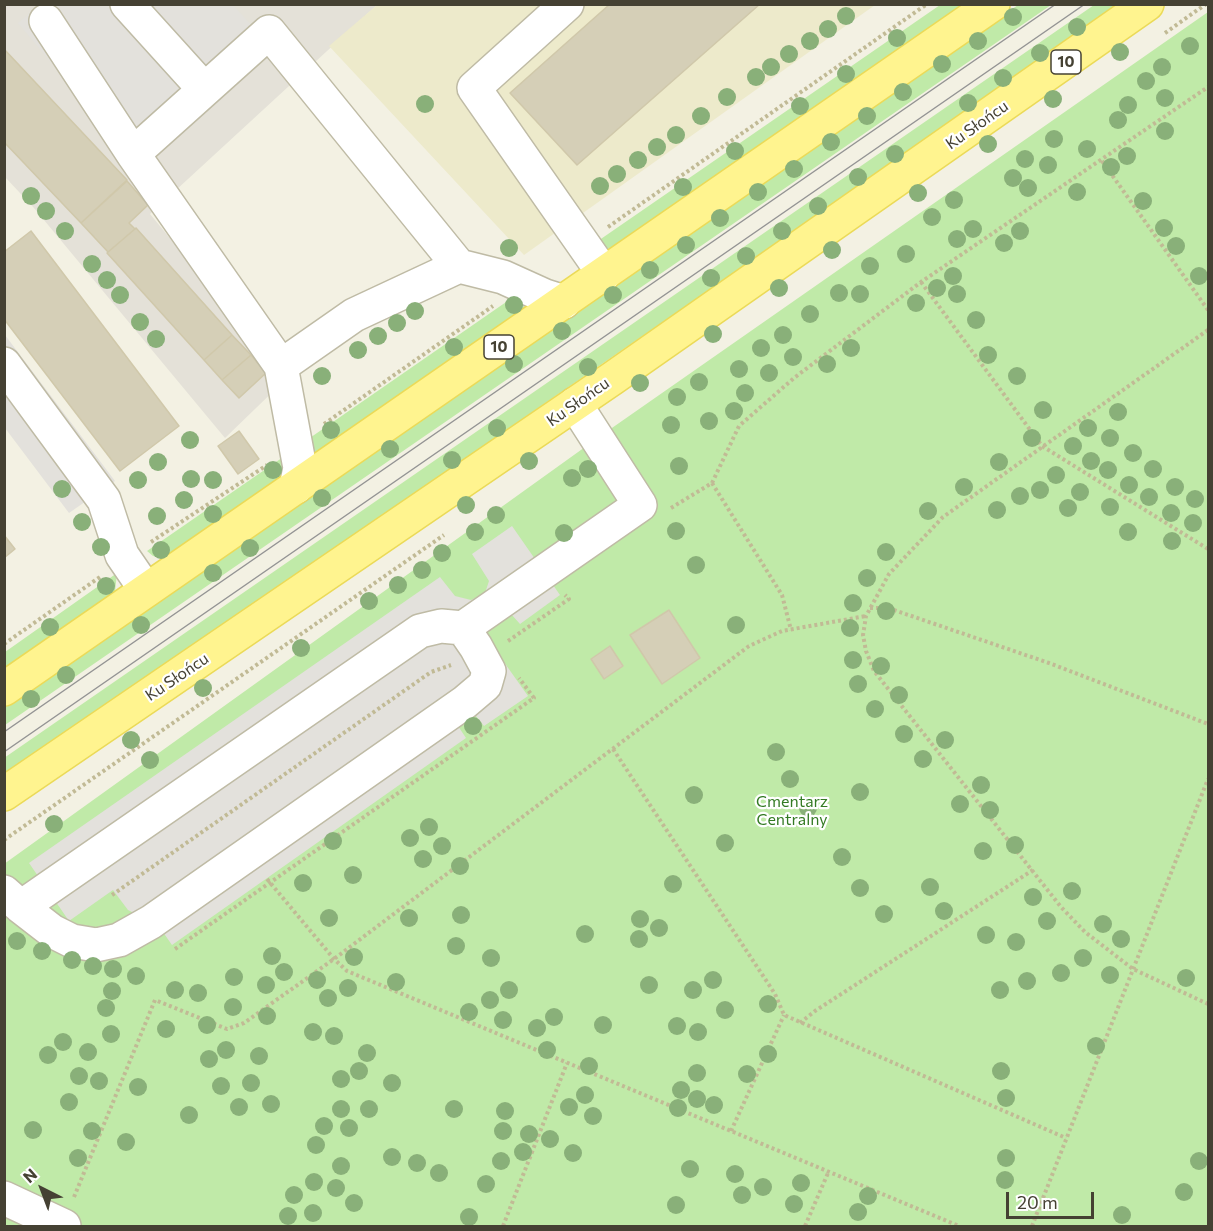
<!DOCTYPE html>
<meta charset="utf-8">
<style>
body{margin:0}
#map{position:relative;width:1213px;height:1231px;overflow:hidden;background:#f3f1e3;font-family:Commissioner,sans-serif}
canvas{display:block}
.frame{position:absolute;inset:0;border:6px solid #454133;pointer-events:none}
.north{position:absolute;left:12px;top:1159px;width:60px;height:60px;-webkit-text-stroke:4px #fff;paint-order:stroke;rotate:318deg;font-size:16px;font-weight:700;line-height:24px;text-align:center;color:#454133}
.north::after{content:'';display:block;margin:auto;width:21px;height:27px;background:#454133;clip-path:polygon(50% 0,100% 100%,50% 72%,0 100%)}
.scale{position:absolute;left:1006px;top:1192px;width:88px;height:27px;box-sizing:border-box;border:3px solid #454133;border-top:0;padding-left:8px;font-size:18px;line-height:21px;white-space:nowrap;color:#454133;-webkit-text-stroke:4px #fff;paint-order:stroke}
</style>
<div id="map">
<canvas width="1213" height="1231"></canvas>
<div class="frame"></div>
<div class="north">N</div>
<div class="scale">20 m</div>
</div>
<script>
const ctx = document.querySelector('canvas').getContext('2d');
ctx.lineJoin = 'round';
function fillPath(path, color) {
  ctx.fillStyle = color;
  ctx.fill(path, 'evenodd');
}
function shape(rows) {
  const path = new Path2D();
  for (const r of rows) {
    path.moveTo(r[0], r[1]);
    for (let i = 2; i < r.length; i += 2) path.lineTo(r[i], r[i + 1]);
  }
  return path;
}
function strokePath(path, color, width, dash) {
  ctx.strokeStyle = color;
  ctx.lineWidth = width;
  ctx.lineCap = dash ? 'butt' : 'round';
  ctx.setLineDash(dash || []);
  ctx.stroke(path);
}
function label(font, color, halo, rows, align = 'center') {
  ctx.font = font + ' Commissioner,sans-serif';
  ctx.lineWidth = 4.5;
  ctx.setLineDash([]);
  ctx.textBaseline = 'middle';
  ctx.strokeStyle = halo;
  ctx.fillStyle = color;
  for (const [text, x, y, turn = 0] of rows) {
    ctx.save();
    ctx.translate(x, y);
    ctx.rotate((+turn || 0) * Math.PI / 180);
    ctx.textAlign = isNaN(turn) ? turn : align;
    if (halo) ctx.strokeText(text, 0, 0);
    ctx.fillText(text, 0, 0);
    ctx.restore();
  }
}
const industrial = shape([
 [5,5,377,5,150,214,286,379,225,438,34,208,5,177]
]);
const education = shape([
 [377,5,875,5,524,255,329,46]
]);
const green = shape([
 [940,5,970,5,612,250,595,243],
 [1018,5,1051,5,5,725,5,705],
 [1094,5,1122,5,5,776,4,758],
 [1208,12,1208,1226,5,1226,4,864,599,437],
 [509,300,522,303,525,309,318,454,312,452,304,442],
 [289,453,286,476,168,559,153,556,147,551],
 [117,573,115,592,5,673,5,652]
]);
const parking = shape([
 [232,4,253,27,122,147,18,23,39,5],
 [5,335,115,481,69,513,5,428],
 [512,526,560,595,520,624,511,614,487,627,489,641,528,696,484,726,475,715,458,726,466,738,172,945,158,925,128,910,113,890,69,921,29,863,440,577,455,596,471,600,485,593,489,581,472,554]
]);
const building = shape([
 [610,4,760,4,577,165,510,93,610,4],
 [4,49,127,180,81,223,4,142,4,49],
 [127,181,148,205,129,223,135,229,108,252,81,223,127,181],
 [136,228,232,335,204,360,107,253,136,228],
 [31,231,179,426,120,471,4,319,4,252,31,231],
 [232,335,251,355,222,380,204,360,232,335],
 [251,355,266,373,239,398,222,380,251,355],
 [239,431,259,459,238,474,218,446,239,431],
 [4,535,15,549,4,558,4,535],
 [669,610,700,658,662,684,630,635,669,610],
 [610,646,623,666,604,679,591,659,610,646]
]);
const path = shape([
 [1165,33,1206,4],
 [1102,161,1208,310],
 [608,227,927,4],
 [921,282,1042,446,1208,549],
 [1208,330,943,517,889,574,866,616,863,635,866,651,874,671,1061,907,1085,932,1133,969,1208,1004],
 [324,424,493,306],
 [712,483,739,426,794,378,921,282,1208,87],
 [671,508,712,483,782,595,791,630],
 [151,542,267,465],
 [870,608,888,608,1049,663,1208,724],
 [508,641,569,599,565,595],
 [4,644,100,577],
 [613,749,775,994,784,1015,1066,1138],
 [4,840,444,535],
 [267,879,334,959,347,971,959,1226],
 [112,895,431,672,451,665],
 [175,949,534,698,519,678],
 [800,1023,815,1011,1033,870],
 [731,1131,784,1015],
 [74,1197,155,1000,227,1029,244,1023,334,959,749,646,782,631,866,616],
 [503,1226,567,1063],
 [805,1226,828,1173],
 [1032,1226,1208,779]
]);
const minor = shape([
 [127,4,204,89],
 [567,4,474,88,604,274],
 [46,21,133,154],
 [4,364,104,500,122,555,146,590],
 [281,366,354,315,459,266,503,277,545,296,564,302],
 [296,487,300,468,281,366,133,154,269,32,459,266],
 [463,628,640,505,575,404],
 [4,892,21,907,52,931,72,941,96,945,119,940,151,922,465,702,485,685,489,671,476,647,463,628,441,626,420,631,21,907],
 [4,1198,64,1226]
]);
const major = shape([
 [4,689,993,4],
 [4,794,613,378,1147,4]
]);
const tram = shape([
 [4,732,1056,4],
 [4,752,1085,4]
]);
const trees = [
 [846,16],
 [1013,17],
 [1077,27],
 [828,29],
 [897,38],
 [810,41],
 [978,41],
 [1190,46],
 [1120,52],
 [1040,53],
 [789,54],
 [942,64],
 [771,67],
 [1162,67],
 [846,74],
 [756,77],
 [1003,78],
 [1146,81],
 [903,92],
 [727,97],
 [1165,98],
 [1053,99],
 [968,103],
 [425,104],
 [1128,105],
 [800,106],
 [701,116],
 [867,116],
 [1118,120],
 [1165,131],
 [676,135],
 [1054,139],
 [831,142],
 [988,144],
 [657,147],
 [1087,149],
 [735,151],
 [895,154],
 [1127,156],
 [1025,159],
 [638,160],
 [1048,165],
 [1111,167],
 [794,169],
 [617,174],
 [858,177],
 [1013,178],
 [600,186],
 [683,187],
 [1028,188],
 [758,192],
 [1077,192],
 [918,193],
 [31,196],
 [954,200],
 [1143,201],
 [818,206],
 [46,211],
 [932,217],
 [720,218],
 [1164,228],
 [973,229],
 [65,231],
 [782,231],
 [1020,231],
 [957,239],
 [1004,243],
 [686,245],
 [1176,246],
 [509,248],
 [832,250],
 [906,254],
 [746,256],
 [92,264],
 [870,266],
 [650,270],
 [953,276],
 [1199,276],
 [711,278],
 [107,280],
 [779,288],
 [937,288],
 [839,293],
 [860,294],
 [957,294],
 [120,295],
 [613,295],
 [916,303],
 [514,305],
 [415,311],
 [810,314],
 [976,320],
 [140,322],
 [397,323],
 [562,331],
 [713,334],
 [783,335],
 [378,336],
 [156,339],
 [454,347],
 [761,348],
 [851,348],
 [358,350],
 [988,355],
 [793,357],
 [514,364],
 [827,364],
 [588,367],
 [739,369],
 [769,373],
 [322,376],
 [1017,376],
 [699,382],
 [640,383],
 [745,393],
 [677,397],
 [1043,410],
 [734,411],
 [1118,412],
 [709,421],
 [671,425],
 [497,428],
 [1088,428],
 [331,430],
 [1032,438],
 [1110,438],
 [190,440],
 [1073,446],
 [390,449],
 [1133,453],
 [452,460],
 [529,461],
 [1091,461],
 [158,462],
 [999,462],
 [679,466],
 [588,469],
 [1153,469],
 [273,470],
 [1108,470],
 [1056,475],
 [572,478],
 [191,479],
 [138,480],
 [213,480],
 [1129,485],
 [964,487],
 [1175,487],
 [62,489],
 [1040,490],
 [1080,492],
 [1020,496],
 [1149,497],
 [322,498],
 [1195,499],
 [184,500],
 [466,505],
 [1110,507],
 [1068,508],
 [997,510],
 [928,511],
 [1171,513],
 [213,514],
 [496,515],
 [157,516],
 [82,522],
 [1193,523],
 [676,531],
 [475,532],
 [1128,532],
 [564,533],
 [1172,541],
 [101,547],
 [250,548],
 [161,550],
 [886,552],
 [442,553],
 [696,565],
 [422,570],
 [213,573],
 [867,578],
 [398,585],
 [106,586],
 [369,601],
 [853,603],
 [886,611],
 [141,625],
 [736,625],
 [50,627],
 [850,628],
 [301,648],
 [853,660],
 [881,666],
 [66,675],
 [858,684],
 [203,688],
 [899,695],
 [31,699],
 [875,709],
 [473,726],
 [904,734],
 [131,740],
 [945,740],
 [776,752],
 [923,759],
 [150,760],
 [790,779],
 [981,785],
 [860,792],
 [694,795],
 [960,804],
 [808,808],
 [990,810],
 [54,824],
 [429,827],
 [410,838],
 [333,841],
 [725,843],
 [1015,845],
 [442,846],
 [983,851],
 [842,857],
 [423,859],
 [460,866],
 [353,875],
 [303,883],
 [673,884],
 [930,887],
 [860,888],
 [1072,891],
 [1033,897],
 [944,911],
 [884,914],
 [461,915],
 [329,918],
 [409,918],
 [640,919],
 [1047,921],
 [1103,924],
 [659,928],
 [585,934],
 [986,935],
 [639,939],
 [1121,939],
 [17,941],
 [1016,942],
 [456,946],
 [42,951],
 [272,956],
 [354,957],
 [491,958],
 [1083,958],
 [72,960],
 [93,966],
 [113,969],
 [284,972],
 [1061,973],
 [1110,975],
 [136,976],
 [234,977],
 [1186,978],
 [317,980],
 [713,980],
 [1027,981],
 [396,982],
 [266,985],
 [649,985],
 [348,988],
 [175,990],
 [509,990],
 [693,990],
 [1000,990],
 [112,991],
 [198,993],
 [328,998],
 [490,1000],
 [768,1004],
 [233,1007],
 [106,1008],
 [725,1010],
 [469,1012],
 [267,1016],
 [554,1017],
 [503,1020],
 [207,1025],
 [603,1025],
 [677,1026],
 [537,1028],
 [166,1029],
 [313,1032],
 [698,1032],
 [111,1034],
 [334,1036],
 [63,1042],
 [1096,1046],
 [226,1050],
 [547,1050],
 [88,1052],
 [367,1053],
 [768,1054],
 [48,1055],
 [259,1056],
 [209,1059],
 [589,1066],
 [359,1071],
 [1001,1071],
 [697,1073],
 [747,1074],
 [79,1076],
 [341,1079],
 [99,1081],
 [251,1083],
 [392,1083],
 [221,1086],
 [138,1087],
 [681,1090],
 [585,1095],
 [1006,1098],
 [697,1099],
 [69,1102],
 [271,1104],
 [714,1105],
 [239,1107],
 [569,1107],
 [678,1108],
 [341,1109],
 [369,1109],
 [454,1109],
 [505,1111],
 [189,1115],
 [593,1116],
 [324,1126],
 [349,1128],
 [33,1130],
 [92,1131],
 [503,1131],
 [529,1134],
 [550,1139],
 [126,1142],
 [316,1145],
 [523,1152],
 [573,1153],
 [392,1157],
 [78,1158],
 [1006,1158],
 [501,1161],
 [1199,1161],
 [417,1163],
 [341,1166],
 [690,1169],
 [439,1173],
 [735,1174],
 [1005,1180],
 [314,1182],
 [801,1183],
 [486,1184],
 [763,1187],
 [336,1188],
 [1184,1192],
 [294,1195],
 [742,1195],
 [868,1196],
 [354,1203],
 [794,1204],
 [676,1205],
 [858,1212],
 [313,1213],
 [1122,1215],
 [288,1216],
 [469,1217]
];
const shields = [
 [1066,62,30],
 [499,347,30]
];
const shieldNames = [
 ["10",1066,62],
 ["10",499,347]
];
const streetNames = [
 ["Ku Słońcu",977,125,-35],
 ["Ku Słońcu",578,402,-35],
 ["Ku Słońcu",177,677,-34]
];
const parkNames = [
 ["Cmentarz",792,802],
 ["Centralny",792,820]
];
fillPath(industrial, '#e4e1d8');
fillPath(education, '#edeacb');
fillPath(green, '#c0eaa8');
fillPath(parking, '#e3e1dc');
fillPath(building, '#d5cfb7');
strokePath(building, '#d0c8aa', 1.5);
strokePath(minor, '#bfbba5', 36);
strokePath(major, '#ebda58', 36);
strokePath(path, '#c1ba95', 4, [3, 3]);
strokePath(minor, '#fff', 33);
strokePath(major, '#fff48f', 33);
strokePath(tram, '#949494', 1.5);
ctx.fillStyle = '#89b079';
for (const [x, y] of trees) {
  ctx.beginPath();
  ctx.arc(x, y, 9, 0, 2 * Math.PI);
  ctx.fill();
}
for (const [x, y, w] of shields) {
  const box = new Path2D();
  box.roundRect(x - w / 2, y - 12, w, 24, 4.5);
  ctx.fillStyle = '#fff';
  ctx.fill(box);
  strokePath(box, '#454133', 1.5);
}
label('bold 15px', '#454133', null, shieldNames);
label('16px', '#454133', '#fff', streetNames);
label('16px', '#337a23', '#fff', parkNames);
</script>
